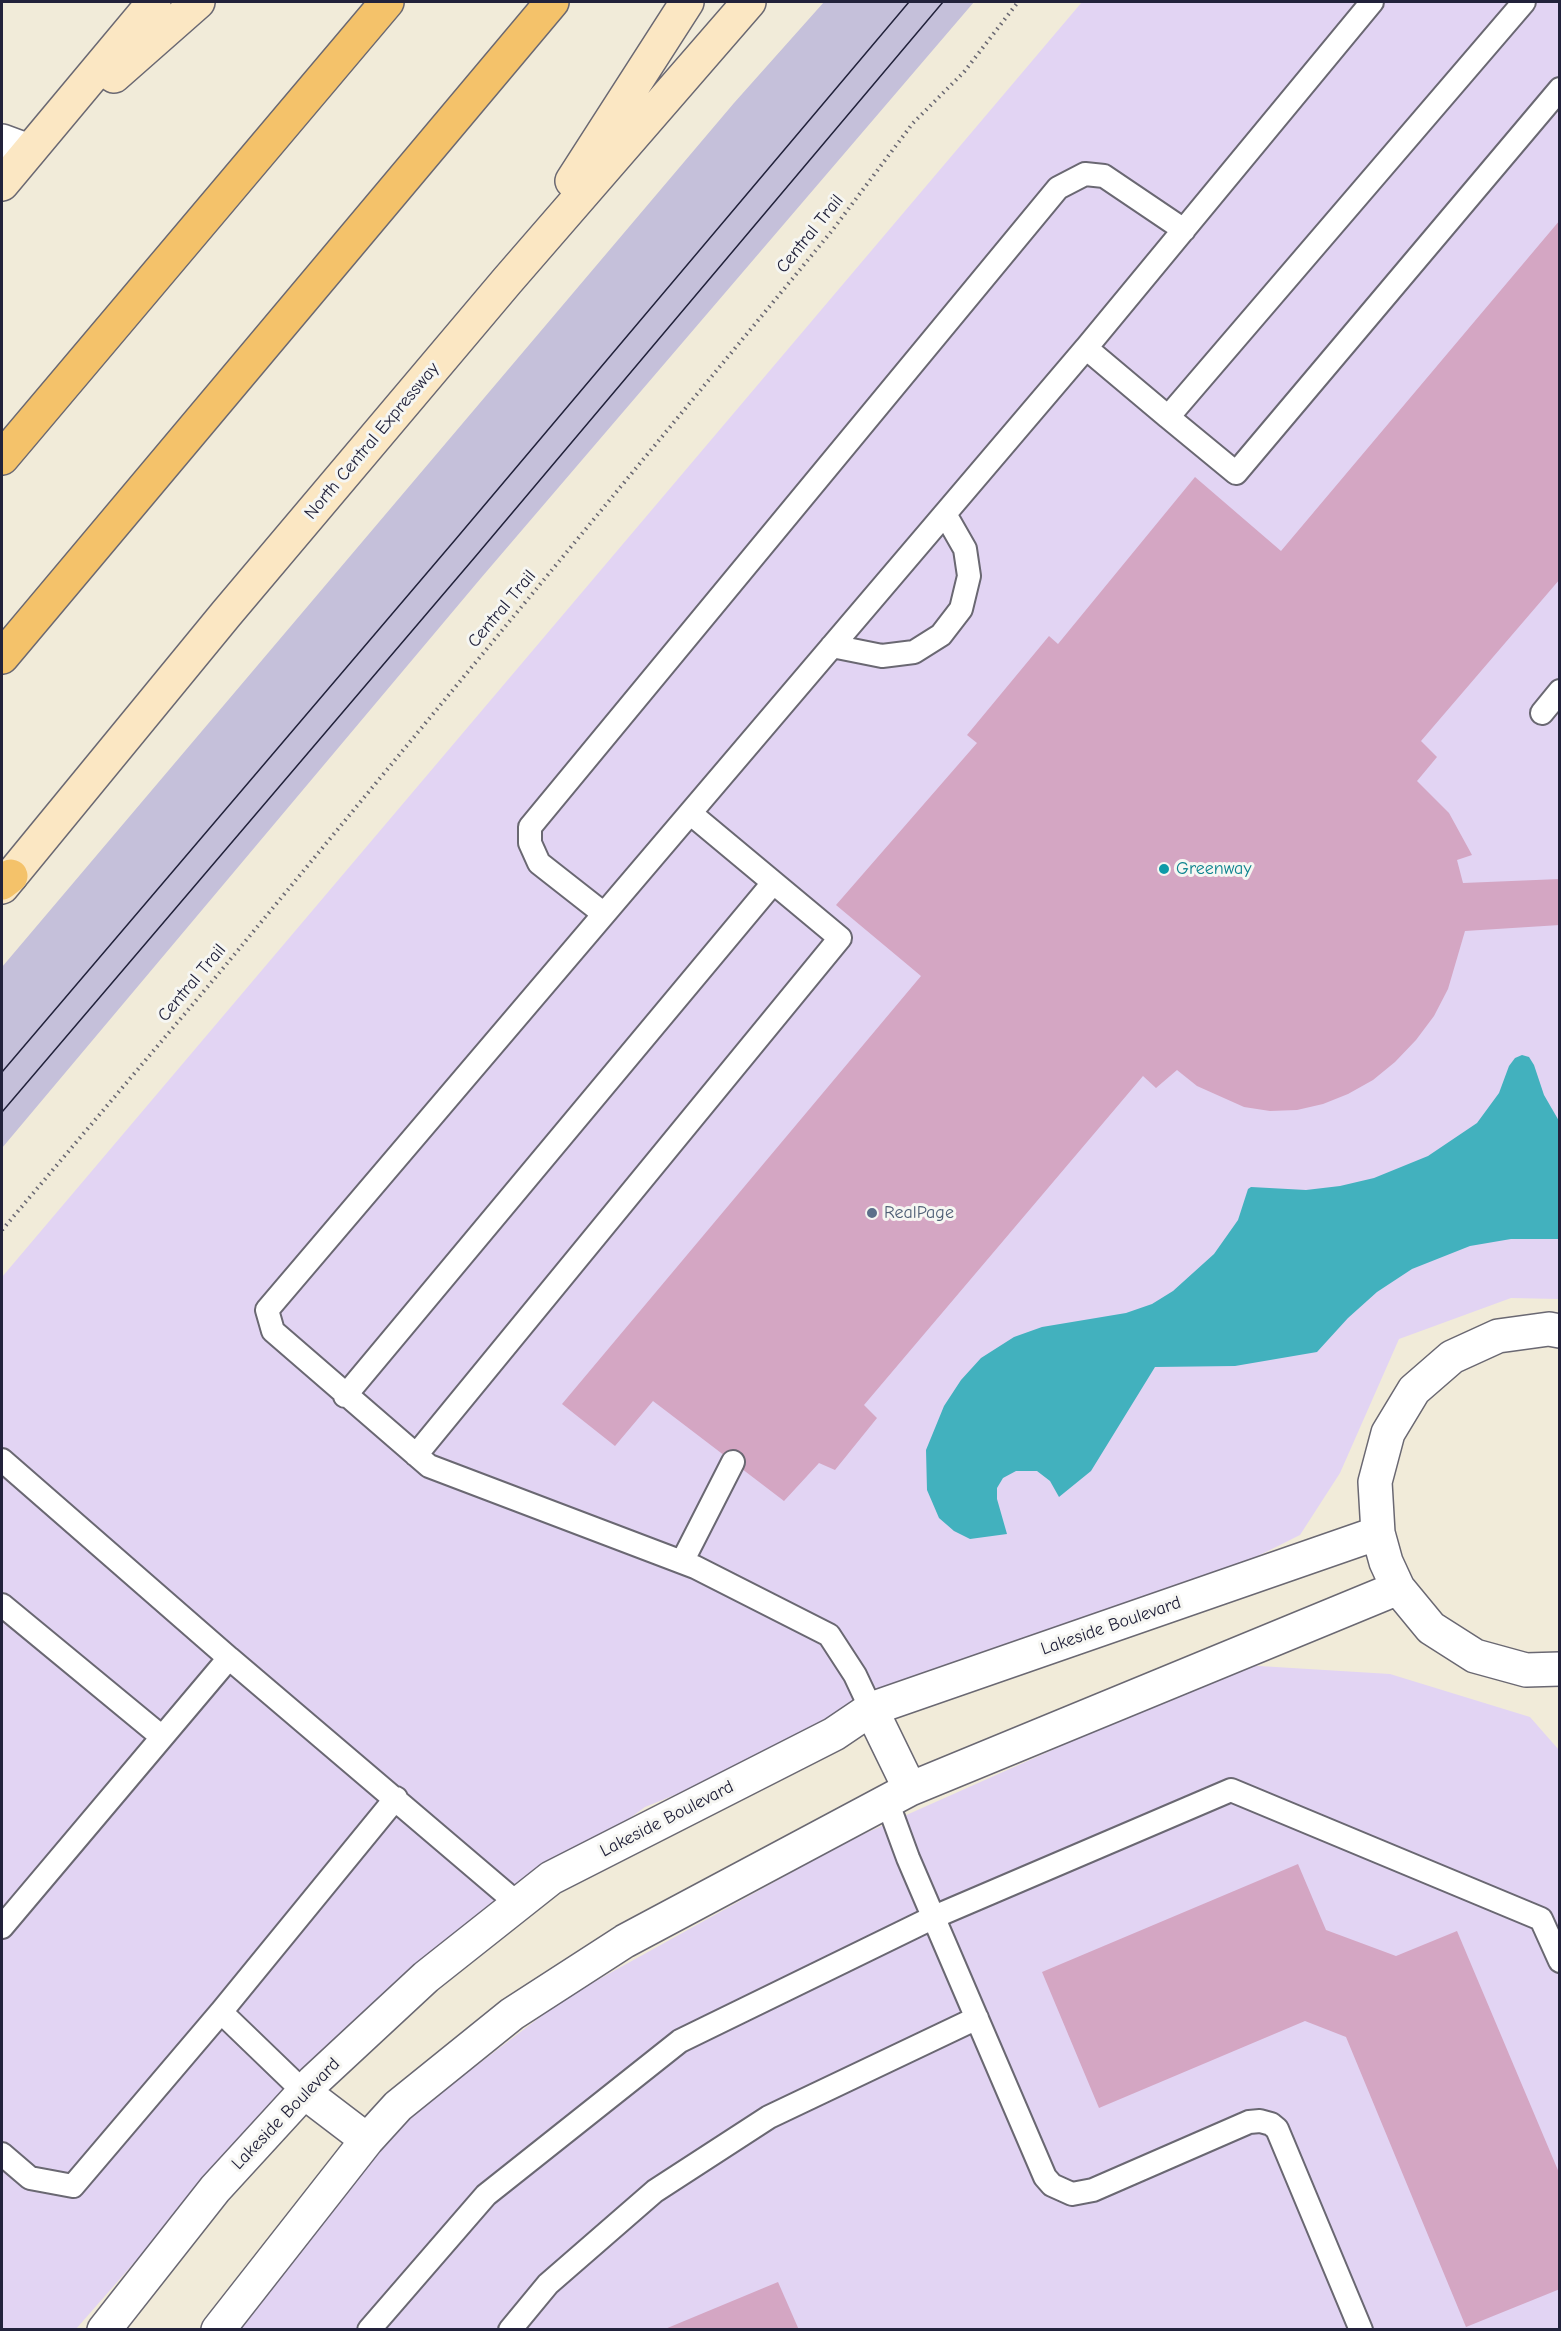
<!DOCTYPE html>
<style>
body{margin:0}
#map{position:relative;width:1561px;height:2331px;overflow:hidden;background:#f1ebd9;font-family:"Comic Neue",sans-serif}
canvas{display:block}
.frame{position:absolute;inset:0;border:3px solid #22223b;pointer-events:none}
</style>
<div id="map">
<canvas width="1561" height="2331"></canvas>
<div class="frame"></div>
</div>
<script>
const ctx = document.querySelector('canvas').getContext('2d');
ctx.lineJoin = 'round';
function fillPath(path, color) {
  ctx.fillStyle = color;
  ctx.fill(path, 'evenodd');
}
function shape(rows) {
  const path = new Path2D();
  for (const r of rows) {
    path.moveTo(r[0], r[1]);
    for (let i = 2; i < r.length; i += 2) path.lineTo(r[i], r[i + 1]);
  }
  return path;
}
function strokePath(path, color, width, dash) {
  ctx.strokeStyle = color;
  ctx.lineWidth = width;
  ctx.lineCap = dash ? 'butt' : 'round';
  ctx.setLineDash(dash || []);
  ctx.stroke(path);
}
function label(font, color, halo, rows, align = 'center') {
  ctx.font = font + ' "Comic Neue",sans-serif';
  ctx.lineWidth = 6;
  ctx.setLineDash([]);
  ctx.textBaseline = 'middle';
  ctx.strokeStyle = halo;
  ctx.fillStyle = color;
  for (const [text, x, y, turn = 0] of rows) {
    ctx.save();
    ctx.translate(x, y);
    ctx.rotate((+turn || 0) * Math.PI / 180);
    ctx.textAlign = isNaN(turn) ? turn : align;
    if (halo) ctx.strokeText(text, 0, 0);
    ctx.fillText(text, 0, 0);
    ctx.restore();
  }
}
const built = shape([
 [1082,2,1559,2,1559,1299,1511,1298,1399,1339,1340,1473,1300,1535,1228,1571,645,1807,413,1979,240,2142,76,2329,2,2330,2,1277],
 [1243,1665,1390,1674,1530,1717,1559,1750,1559,2329,227,2330,392,2130,565,1998,848,1841]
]);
const industrial = shape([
 [824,2,974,2,481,578,2,1148,2,967,734,103]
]);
const water = shape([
 [1522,1055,1529,1057,1534,1065,1544,1095,1559,1121,1559,1239,1511,1239,1470,1246,1412,1269,1377,1292,1348,1318,1317,1352,1235,1366,1155,1367,1091,1471,1059,1497,1050,1481,1037,1471,1016,1471,1003,1478,997,1488,997,1499,1007,1534,970,1539,954,1531,939,1518,927,1490,926,1450,944,1406,961,1380,981,1358,1014,1337,1042,1327,1126,1313,1152,1304,1173,1291,1214,1254,1238,1220,1248,1189,1251,1187,1306,1190,1340,1186,1374,1178,1428,1156,1477,1123,1499,1093,1509,1066,1515,1058]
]);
const building = shape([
 [1560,220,1560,579,1421,741,1437,757,1417,781,1449,813,1472,855,1457,860,1463,883,1560,879,1560,925,1465,931,1448,989,1434,1016,1416,1040,1395,1062,1373,1080,1348,1094,1323,1104,1297,1110,1270,1111,1244,1107,1197,1086,1177,1070,1156,1088,1143,1076,864,1405,877,1418,835,1470,819,1463,784,1501,653,1401,615,1446,562,1404,921,976,836,905,977,743,967,735,1049,636,1058,644,1195,477,1281,551],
 [1298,1864,1326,1930,1396,1956,1457,1931,1560,2175,1560,2289,1466,2327,1346,2037,1305,2021,1099,2108,1042,1972],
 [778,2282,799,2330,665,2330,665,2329]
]);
const path = shape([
 [2,1230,215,978,831,232,913,123,964,72,1018,2]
]);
const service = shape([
 [1086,348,1372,2],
 [1168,417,1236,473,1560,89],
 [832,646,882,656,914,652,941,635,961,609,969,576,965,549,945,514],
 [1542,713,1560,691],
 [604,914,539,863,530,843,530,827,1058,188,1085,174,1104,176,1184,230],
 [345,1396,773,883],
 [416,1455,840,938,690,813],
 [2,1460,229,1658],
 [682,1562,733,1462],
 [2,1605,162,1737],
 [871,1709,855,1675,829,1635,695,1567,429,1466,273,1331,267,1310,1086,348,1168,417,1524,2],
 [887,1801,908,1858,1045,2177,1052,2185,1072,2194,1093,2190,1249,2122,1260,2121,1271,2124,1277,2129,1361,2330],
 [2,1927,229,1658,518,1904],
 [221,2012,396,1798],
 [2,2154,30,2178,73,2186,221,2012,304,2092],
 [369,2330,486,2195,680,2041,934,1917,1231,1790,1541,1919,1560,1961],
 [510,2330,548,2284,655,2191,769,2117,977,2018]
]);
const tertiary = shape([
 [2,141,29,151],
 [1560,1331,1549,1329,1498,1336,1452,1357,1414,1390,1388,1433,1375,1482,1378,1533,1386,1562,1398,1588,1431,1628,1475,1656,1526,1670,1560,1669],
 [871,1709,910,1789],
 [304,2092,367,2140],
 [104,2330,215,2189,314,2081,426,1977,551,1878,834,1734,871,1709,1378,1533],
 [218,2330,367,2140,398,2106,512,2014,625,1941,910,1789,1398,1588]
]);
const secondary = shape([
 [114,76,198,2],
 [572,181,687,2],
 [2,184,154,2],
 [2,887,226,614,507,281,749,2]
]);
const motorway = shape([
 [2,458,387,2],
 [2,657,552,2],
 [2,883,11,876]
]);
const tram = shape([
 [2,1072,455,540,909,2],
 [2,1112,475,557,943,2]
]);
const markers = [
 [1164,869,6,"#0f9aa8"],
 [872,1213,6,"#5c6f8a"]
];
const streetNames = [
 ["Central Trail",810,234,-51],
 ["North Central Expressway",372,441,-50],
 ["Central Trail",502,609,-50],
 ["Central Trail",192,983,-50],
 ["Lakeside Boulevard",1111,1626,-19],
 ["Lakeside Boulevard",667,1819,-27],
 ["Lakeside Boulevard",286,2114,-46]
];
const cultureNames = [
 ["Greenway",1176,869]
];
const serviceNames = [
 ["RealPage",884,1213]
];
fillPath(built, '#e2d4f3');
fillPath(industrial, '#c5c0da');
fillPath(water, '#42b1be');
fillPath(building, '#d4a6c3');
strokePath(service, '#6a6872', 26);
strokePath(tertiary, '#6a6872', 36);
strokePath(secondary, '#6a6872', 36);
strokePath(motorway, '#6a6872', 36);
strokePath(path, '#6a6872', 4, [1.5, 4.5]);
strokePath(service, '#fff', 22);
strokePath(tertiary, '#fff', 33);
strokePath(secondary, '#fbe7c3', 33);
strokePath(motorway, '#f4c26a', 33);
strokePath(tram, '#22223b', 1.5);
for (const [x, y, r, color] of markers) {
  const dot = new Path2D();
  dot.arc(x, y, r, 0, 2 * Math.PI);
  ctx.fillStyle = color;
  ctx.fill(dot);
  strokePath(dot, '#f6f6f2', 2);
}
label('18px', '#22223b', '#f6f6f2', streetNames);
label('18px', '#0d838f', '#f6f6f2', cultureNames, 'left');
label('18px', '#4e5e75', '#f6f6f2', serviceNames, 'left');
</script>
